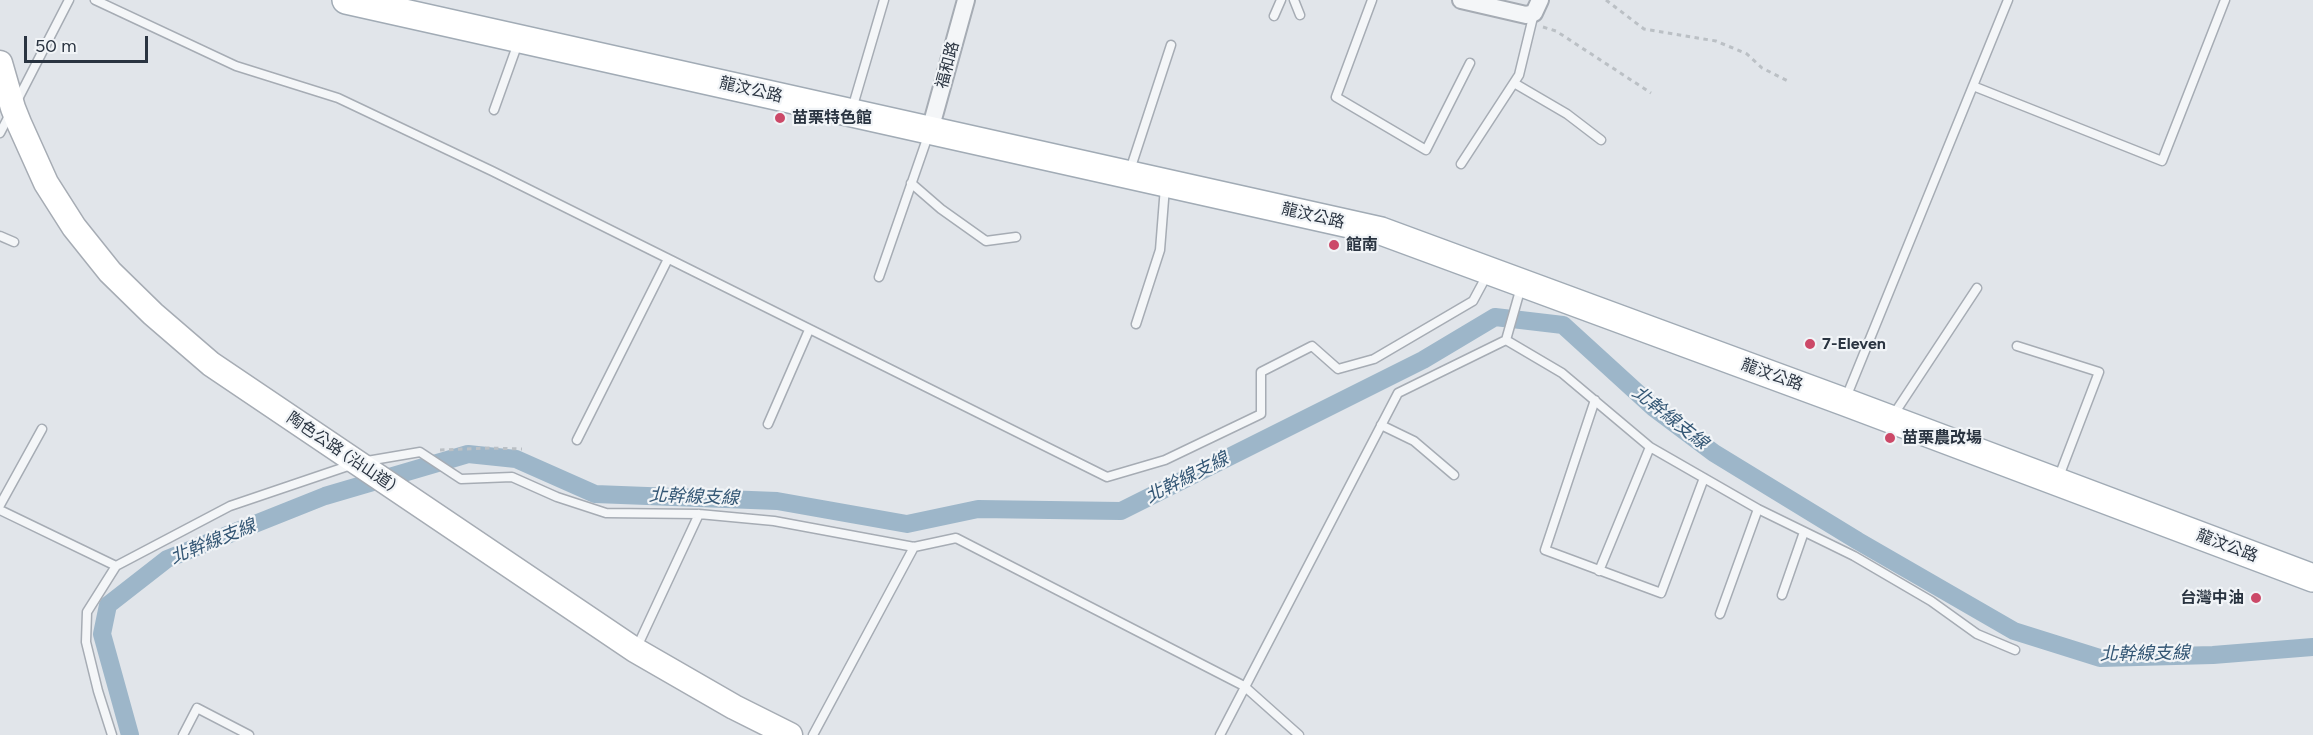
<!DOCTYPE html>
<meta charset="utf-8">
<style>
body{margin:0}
#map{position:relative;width:2313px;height:735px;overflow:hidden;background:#e1e5ea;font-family:Figtree,sans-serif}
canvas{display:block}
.scale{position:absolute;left:24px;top:36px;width:124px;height:27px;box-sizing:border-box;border:3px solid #2a3441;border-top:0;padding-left:8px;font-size:18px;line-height:21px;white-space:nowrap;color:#2a3441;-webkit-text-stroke:4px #f1f4f7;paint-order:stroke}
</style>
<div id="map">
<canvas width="2313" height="735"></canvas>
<div class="scale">50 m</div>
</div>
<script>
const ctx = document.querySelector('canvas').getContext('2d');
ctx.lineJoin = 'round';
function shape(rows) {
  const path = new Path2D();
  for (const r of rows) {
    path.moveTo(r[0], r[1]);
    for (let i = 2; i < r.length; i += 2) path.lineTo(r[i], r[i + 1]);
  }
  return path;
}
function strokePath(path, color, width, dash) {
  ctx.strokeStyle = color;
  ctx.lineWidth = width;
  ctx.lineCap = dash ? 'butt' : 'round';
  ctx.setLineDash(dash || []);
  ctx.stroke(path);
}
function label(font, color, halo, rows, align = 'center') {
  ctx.font = font + ' Figtree,"Noto Sans TC",sans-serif';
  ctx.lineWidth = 4.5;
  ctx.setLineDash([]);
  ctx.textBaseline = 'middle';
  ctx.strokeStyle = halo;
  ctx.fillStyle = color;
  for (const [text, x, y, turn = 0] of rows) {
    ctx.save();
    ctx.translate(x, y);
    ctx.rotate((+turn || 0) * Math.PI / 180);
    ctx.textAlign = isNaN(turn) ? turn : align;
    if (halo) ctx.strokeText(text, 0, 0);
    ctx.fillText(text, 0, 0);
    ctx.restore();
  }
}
const canal = shape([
 [130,735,102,634,108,605,167,559,325,496,468,454,516,459,595,494,777,501,907,524,978,509,1121,511,1423,360,1495,317,1563,325,1654,408,1714,453,1858,541,2014,631,2100,658,2213,655,2313,647]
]);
const path = shape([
 [1606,0,1644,29,1716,41,1747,54,1762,68,1788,81],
 [1543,27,1556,31,1651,93],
 [440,450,489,448,522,449]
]);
const lane = shape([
 [95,0,236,66,338,98,492,171,1107,477,1165,460,1261,414,1261,372,1312,346,1338,369,1374,359,1473,301,1487,275],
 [1294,0,1300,15],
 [1372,0,1336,97,1426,150,1470,63],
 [1274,16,1281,0],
 [1514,83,1567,114,1601,140],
 [1973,86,2162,161,2225,0],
 [17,101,69,0],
 [852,109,884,0],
 [494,110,518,43],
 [0,133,11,112],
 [1461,164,1519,75,1534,13],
 [1130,170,1171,45],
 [911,183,941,209,986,241,1016,237],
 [0,236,14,242],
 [879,277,929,133],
 [1136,324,1160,250,1165,187],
 [1506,340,1562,373,1650,447,1758,509,1854,556,1931,601,1977,634,2015,650],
 [2017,346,2099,372,2058,479],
 [1595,400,1545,550,1661,593,1704,478],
 [1845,400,2008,0],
 [1892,417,1977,288],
 [768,424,809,330],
 [1381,425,1414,441,1454,475],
 [577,440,668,259],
 [367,461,420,452,461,479,512,477,557,497,606,513,699,514,774,521,914,547,956,538,1244,686,1299,735],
 [0,505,42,429],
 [0,510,116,566],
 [1599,571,1650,447],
 [1782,595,1804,532],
 [1720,614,1758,509],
 [637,647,699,514],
 [112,735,98,691,86,642,87,612,116,566,230,506,354,464],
 [183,735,197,708,249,735],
 [813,735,914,547],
 [1220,735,1398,393,1506,340,1521,287]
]);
const street = shape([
 [1461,0,1526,15,1534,13,1540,0],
 [930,130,966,0]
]);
const secondary = shape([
 [0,63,13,108,19,123,46,183,74,227,110,272,153,314,211,364,635,650,734,707,790,735]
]);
const primary = shape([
 [346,0,1381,231,1845,402,2313,578]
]);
const markers = [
 [780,118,6,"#cc4968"],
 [1334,245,6,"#cc4968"],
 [1810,344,6,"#cc4968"],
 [1890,438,6,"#cc4968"],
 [2256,598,6,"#cc4968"]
];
const streetNames = [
 ["福和路",948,65,-75],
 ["龍汶公路",751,90,13],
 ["龍汶公路",1313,216,13],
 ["龍汶公路",1772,375,20],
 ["陶色公路 (沿山道)",341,452,34],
 ["龍汶公路",2227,546,21]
];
const poiNames = [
 ["苗栗特色館",792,118],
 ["館南",1346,245],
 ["7-Eleven",1822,344],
 ["苗栗農改場",1902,438],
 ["台灣中油",2244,598,"right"]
];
const waterNames = [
 ["北幹線支線",1670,418,38],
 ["北幹線支線",1187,478,-27],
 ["北幹線支線",694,497,2],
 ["北幹線支線",213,542,-22],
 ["北幹線支線",2145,654,-1]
];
strokePath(canal, '#9db6c9', 18);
strokePath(lane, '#a6acb4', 11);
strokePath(street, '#a6acb4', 20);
strokePath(secondary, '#a6acb4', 27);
strokePath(primary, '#a1abb5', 30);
strokePath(path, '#bbc0c5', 3, [4.5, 4.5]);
strokePath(lane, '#f4f6f8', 8);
strokePath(street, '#f4f6f8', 16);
strokePath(secondary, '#fff', 24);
strokePath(primary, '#fff', 27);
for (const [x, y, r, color] of markers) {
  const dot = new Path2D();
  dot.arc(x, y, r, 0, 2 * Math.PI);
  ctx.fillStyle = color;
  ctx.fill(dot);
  strokePath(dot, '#f1f4f7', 2);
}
label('16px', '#2a3441', '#f1f4f7', streetNames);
label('bold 16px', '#2a3441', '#f1f4f7', poiNames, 'left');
label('italic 18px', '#345775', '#f1f4f7', waterNames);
</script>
